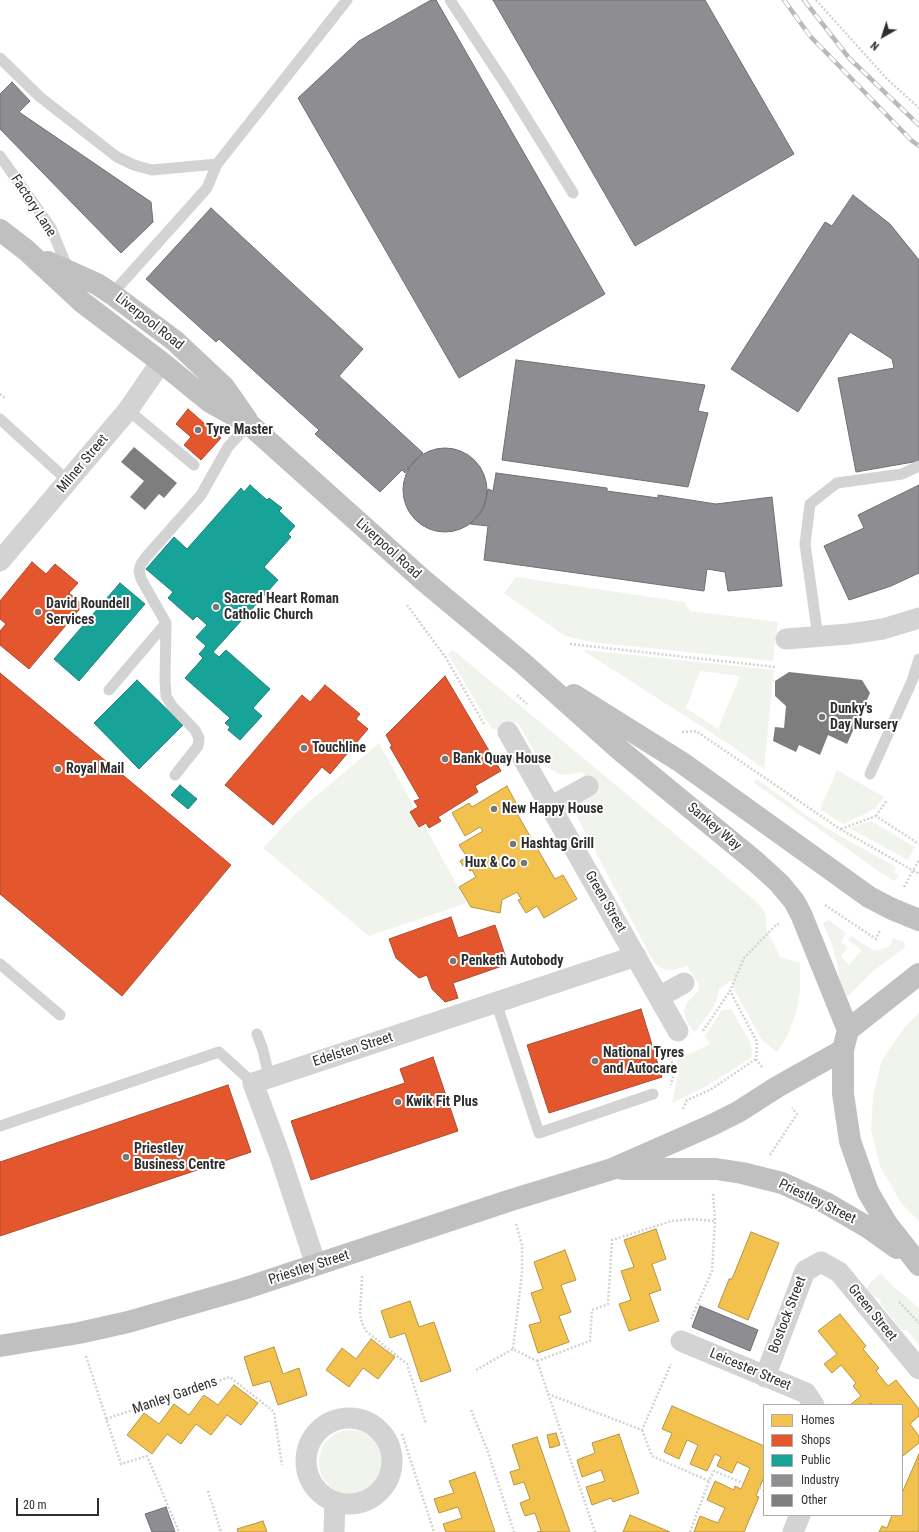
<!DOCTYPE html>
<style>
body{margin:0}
#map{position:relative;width:919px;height:1532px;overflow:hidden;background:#fff;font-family:"Roboto Condensed",sans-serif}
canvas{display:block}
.legend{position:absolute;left:763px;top:1404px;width:140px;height:112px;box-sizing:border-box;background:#fff;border:1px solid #ababab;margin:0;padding:5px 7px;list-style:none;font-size:12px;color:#2e2e2e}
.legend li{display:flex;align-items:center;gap:8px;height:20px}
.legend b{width:20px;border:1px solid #ababab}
.north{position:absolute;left:863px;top:16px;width:40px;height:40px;-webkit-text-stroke:3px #fff;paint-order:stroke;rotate:219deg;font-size:11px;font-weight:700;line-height:16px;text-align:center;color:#2e2e2e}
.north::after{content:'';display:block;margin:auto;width:14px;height:18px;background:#2e2e2e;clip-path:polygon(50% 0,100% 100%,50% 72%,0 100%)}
.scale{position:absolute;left:16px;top:1498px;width:83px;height:18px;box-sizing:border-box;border:2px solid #2e2e2e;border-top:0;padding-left:5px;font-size:12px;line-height:14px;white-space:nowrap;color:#2e2e2e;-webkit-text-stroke:3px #fff;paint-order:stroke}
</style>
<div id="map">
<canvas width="919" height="1532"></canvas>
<ul class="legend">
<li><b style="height:11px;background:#f2c14e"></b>Homes</li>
<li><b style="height:11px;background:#e4572e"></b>Shops</li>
<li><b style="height:11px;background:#17a398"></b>Public</li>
<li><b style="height:11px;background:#8d8d92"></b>Industry</li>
<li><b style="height:11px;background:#7e7e7e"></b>Other</li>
</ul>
<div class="north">N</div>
<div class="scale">20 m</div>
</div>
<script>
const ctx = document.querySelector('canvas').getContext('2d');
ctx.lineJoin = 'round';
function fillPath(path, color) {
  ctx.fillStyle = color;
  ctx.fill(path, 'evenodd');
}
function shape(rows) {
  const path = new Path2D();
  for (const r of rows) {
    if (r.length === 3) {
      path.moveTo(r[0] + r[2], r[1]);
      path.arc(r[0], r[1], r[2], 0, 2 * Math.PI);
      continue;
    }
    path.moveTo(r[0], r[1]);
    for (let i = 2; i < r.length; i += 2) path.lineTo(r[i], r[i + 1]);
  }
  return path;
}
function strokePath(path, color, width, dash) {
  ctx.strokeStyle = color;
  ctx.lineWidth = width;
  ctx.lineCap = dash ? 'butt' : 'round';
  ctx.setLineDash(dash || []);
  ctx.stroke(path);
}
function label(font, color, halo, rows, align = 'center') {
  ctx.font = font + ' "Roboto Condensed",sans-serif';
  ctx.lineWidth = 4;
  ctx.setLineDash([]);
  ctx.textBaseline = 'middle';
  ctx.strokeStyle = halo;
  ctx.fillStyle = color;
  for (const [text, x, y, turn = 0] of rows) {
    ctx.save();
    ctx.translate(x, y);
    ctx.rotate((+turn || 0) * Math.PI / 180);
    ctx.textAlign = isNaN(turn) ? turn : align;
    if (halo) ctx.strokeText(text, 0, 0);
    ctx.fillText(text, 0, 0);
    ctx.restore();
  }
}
const green = shape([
 [516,577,684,602,690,611,778,622,773,661,591,642,565,636,504,593],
 [453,650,752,898,760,906,766,915,766,928,780,957,800,963,800,992,797,1008,792,1024,787,1037,777,1052,762,1040,734,989,731,981,719,989,717,999,710,1012,696,1031,693,1031,686,1020,684,1011,687,1003,698,991,699,985,687,966,674,970,667,970,661,968,655,964,651,957,575,813,579,803,594,793,582,772,567,775,559,774,545,766,539,759,517,722,501,731,491,728,448,654],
 [585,650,774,670,764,769,729,744,585,652],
 [700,671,740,676,718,729,686,708],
 [379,743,467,903,369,936,263,848,296,813],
 [837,770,884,797,875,809,843,824,820,809],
 [757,779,809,817,840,836,896,867,894,873,899,875,895,881,881,873,753,782],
 [871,821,915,847,908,860,851,829,851,828],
 [829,920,846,933,841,942,848,947,841,956,849,965,862,950,848,940,851,936,874,951,880,950,890,946,893,938,904,942,905,945,904,948,872,972,849,995,844,996,841,994,838,966,831,942,823,923],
 [731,1009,751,1044,752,1057,707,1086,672,1103,679,1070,676,1060,710,1044,705,1036,722,1010],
 [919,1013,919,1221,901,1203,880,1166,871,1130,873,1095,882,1060,904,1028],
 [881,1273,893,1286,919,1308,919,1345,907,1330,901,1330,881,1304,880,1299,871,1296,866,1290,870,1283],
 [351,1462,32]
]);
const homes = shape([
 [507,786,516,803,512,805,555,879,563,875,577,899,544,918,537,906,526,913,518,900,521,899,517,892,502,900,500,913,471,907,459,887,476,877,472,870,470,871,466,864,463,866,460,861,467,857,459,845,483,831,480,827,465,836,452,813,469,803,472,807,507,786],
 [656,1229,666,1259,652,1264,661,1290,649,1294,659,1321,629,1331,619,1304,631,1300,621,1271,634,1267,624,1240,656,1229],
 [751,1232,779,1243,748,1320,718,1307,729,1279,732,1279,751,1232],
 [565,1250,576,1280,561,1285,571,1312,559,1316,569,1342,538,1353,529,1325,541,1322,531,1293,543,1289,534,1262,565,1250],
 [410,1301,419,1327,434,1322,451,1371,421,1382,405,1333,390,1338,381,1311,410,1301],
 [840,1314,866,1346,863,1349,879,1368,876,1371,888,1386,896,1380,919,1409,919,1416,910,1424,919,1436,919,1443,903,1456,902,1454,902,1405,873,1405,871,1403,868,1405,850,1405,861,1396,853,1386,856,1383,841,1365,832,1373,824,1364,837,1354,818,1331,840,1314],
 [371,1339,395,1357,378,1379,363,1368,349,1387,326,1370,342,1348,356,1359,371,1339],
 [274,1347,283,1374,299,1368,307,1395,278,1405,270,1381,253,1386,244,1357,274,1347],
 [234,1385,258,1403,241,1425,227,1415,211,1435,196,1424,181,1444,167,1434,152,1454,127,1435,144,1413,159,1424,174,1404,189,1415,204,1395,218,1405,234,1385],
 [672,1406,764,1446,764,1477,756,1496,759,1497,744,1532,694,1532,700,1516,718,1523,725,1508,707,1500,715,1481,734,1490,735,1486,741,1489,750,1468,737,1462,732,1473,717,1466,721,1457,715,1454,707,1471,690,1464,698,1445,687,1440,679,1459,664,1452,672,1433,662,1429,672,1406],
 [556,1433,560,1445,550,1448,547,1435,556,1433],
 [619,1434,639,1493,613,1502,611,1498,592,1505,586,1487,605,1481,601,1470,582,1477,577,1460,595,1453,592,1443,619,1434],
 [537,1437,570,1532,537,1532,541,1531,535,1513,525,1516,520,1503,530,1499,524,1482,514,1485,510,1472,520,1469,512,1445,537,1437],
 [919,1454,919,1532,879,1532,882,1526,887,1528,892,1515,902,1515,902,1493,919,1454],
 [475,1472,495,1532,446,1532,443,1524,462,1518,458,1507,439,1513,434,1499,454,1493,449,1481,475,1472],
 [630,1515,670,1532,623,1532,630,1515],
 [263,1521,267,1532,238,1532,237,1529,263,1521]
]);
const shops = shape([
 [188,409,221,438,201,460,184,445,191,437,176,424,188,409],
 [32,562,46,574,55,564,78,583,69,593,83,605,29,669,0,645,0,631,6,624,0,619,0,601,32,562],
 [0,673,231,865,122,996,0,894,0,673],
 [445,676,501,771,475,786,478,792,438,817,441,821,429,828,426,823,419,827,410,812,418,807,414,801,420,799,390,747,392,746,386,735,445,676],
 [325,685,360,714,356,719,368,729,330,774,322,767,273,825,225,785,302,695,310,702,325,685],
 [451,917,458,938,495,925,508,964,453,983,458,998,445,1002,432,989,427,975,419,978,396,958,389,939,451,917],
 [641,1009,662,1077,549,1113,527,1045,641,1009],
 [433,1057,458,1131,311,1180,291,1121,405,1083,400,1069,433,1057],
 [228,1085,251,1152,0,1236,0,1162,228,1085]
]);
const public = shape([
 [250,485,267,500,269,498,282,508,279,511,295,526,288,534,291,537,264,567,278,580,213,652,219,657,226,650,270,689,253,708,262,716,240,740,228,730,230,727,225,723,230,718,185,678,203,658,199,654,206,646,196,637,207,625,197,616,193,620,168,598,173,592,146,569,174,537,187,549,241,488,244,492,250,485],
 [120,583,145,604,79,681,54,659,120,583],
 [137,680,183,725,139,769,94,723,137,680],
 [180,785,197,799,188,809,171,795,180,785]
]);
const industry = shape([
 [431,0,436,0,605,294,459,378,298,98,359,41,431,0],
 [493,0,705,0,794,154,635,246,493,0],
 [12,82,30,101,19,112,151,202,153,222,121,253,0,129,0,94,12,82],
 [853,195,890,224,919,260,919,461,856,472,838,378,894,368,892,359,850,332,798,412,731,369,825,222,832,226,853,195],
 [211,208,363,349,339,376,423,453,413,462,405,473,402,470,380,492,315,434,319,430,219,339,216,342,146,279,211,208],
 [516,360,705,385,698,411,708,413,688,487,502,460,516,360],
 [445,490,42],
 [496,473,607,488,607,491,658,498,658,495,716,504,772,497,782,586,728,591,725,572,707,569,704,591,484,560,488,526,470,524,482,511,485,504,488,489,493,491,496,473],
 [919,485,919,573,891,586,849,600,824,546,864,528,858,515,919,485],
 [700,1306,758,1330,750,1351,692,1327,700,1306],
 [166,1507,175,1532,152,1532,145,1514,166,1507]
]);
const building = shape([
 [134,447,177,483,164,498,159,494,145,510,130,497,144,481,121,462],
 [789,672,862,680,870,693,847,744,828,735,820,755,799,745,796,752,773,741,775,727,784,728,786,706,775,696,775,681]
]);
const path = shape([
 [816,0,887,79,919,108],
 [0,394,6,399],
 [407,605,446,658,484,724],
 [570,644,775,667],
 [517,695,527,704],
 [682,732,696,731,840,829,919,874],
 [876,816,887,800],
 [841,829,876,816,919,844],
 [904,887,919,860],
 [825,905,876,939,880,930],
 [703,1031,730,991],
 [668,1054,675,1069,671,1085],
 [762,1067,756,1059,757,1042,730,991,744,958,776,925,779,924],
 [683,1109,687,1100,710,1090,756,1059],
 [770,1155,797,1114,792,1108],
 [713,1194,715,1221],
 [516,1224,522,1245,522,1273,513,1349,537,1361,595,1532],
 [362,1276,360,1314,362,1323,366,1331,407,1364,426,1424],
 [899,1302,919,1323],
 [86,1356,121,1464,147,1456,179,1532],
 [537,1361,590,1341,592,1310,608,1304,612,1240,672,1221,692,1219,715,1221,712,1271,691,1319],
 [476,1370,513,1349],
 [548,1394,642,1430,671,1364],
 [471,1410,487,1449,514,1532],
 [106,1419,230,1377,274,1412,282,1465],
 [642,1430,652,1456,709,1481,714,1471,743,1483],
 [402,1434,434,1532],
 [759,1488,764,1490],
 [208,1491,221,1532],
 [690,1532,709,1481]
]);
const lane = shape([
 [450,0,506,85,573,193],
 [0,58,40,97,117,157,134,165,152,170,217,164],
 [0,156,51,228,68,269],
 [112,294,207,188,217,164,347,0],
 [128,410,194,465],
 [0,419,68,481],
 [818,637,805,544,810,504,837,483,902,474,919,466],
 [109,690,166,623],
 [870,774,912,681,919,659],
 [175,775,198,746,199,738,195,730,172,706,166,696,165,680,166,623,141,579,139,571,141,564,146,557,201,495,228,447,249,424],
 [0,964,60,1015],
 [496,1002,539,1133,653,1094],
 [257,1034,263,1050,269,1077],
 [0,1126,219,1052,253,1083]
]);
const street = shape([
 [0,561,128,410,161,362],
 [786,639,849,634,883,629,919,618],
 [508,732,678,1031],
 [550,807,588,786],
 [659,997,684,983],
 [316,1265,280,1156,253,1083,636,956],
 [681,1341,806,1393,814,1405],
 [765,1377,805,1271,821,1262,839,1272,919,1369],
 [349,1461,43],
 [334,1532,335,1502],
 [793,1532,800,1515]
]);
const highway = shape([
 [0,230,26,250,82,302,161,362,210,402,249,424,423,580,525,665,620,750,756,862,779,883,794,901,801,914,848,1030],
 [48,262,97,284,112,294,175,341,224,387,247,420],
 [574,695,681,762,869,897,892,909,919,920],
 [919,974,848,1030,843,1050,843,1094,850,1141,868,1192,887,1224,919,1265],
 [623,1169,716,1169,742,1173,782,1183,826,1203,869,1228,897,1248],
 [0,1346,79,1333,128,1322,243,1289,508,1201,612,1169,712,1125,738,1112,777,1087,843,1050]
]);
const rail = shape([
 [784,0,810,36,911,140,919,146],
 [804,0,849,58,919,125]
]);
const markers = [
 [198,430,4,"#777"],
 [216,607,4,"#777"],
 [38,612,4,"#777"],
 [822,717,4,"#777"],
 [304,748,4,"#777"],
 [445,759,4,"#777"],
 [58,769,4,"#777"],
 [494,809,4,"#777"],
 [513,844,4,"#777"],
 [524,863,4,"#777"],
 [453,961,4,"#777"],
 [595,1061,4,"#777"],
 [398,1102,4,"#777"],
 [126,1157,4,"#777"]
];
const streetNames = [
 ["Factory Lane",33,206,57],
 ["Liverpool Road",149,322,38],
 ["Milner Street",83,464,-50],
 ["Liverpool Road",388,549,42],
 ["Sankey Way",714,827,40],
 ["Green Street",605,902,60],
 ["Edelsten Street",353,1050,-18],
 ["Priestley Street",817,1202,26],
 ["Priestley Street",309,1268,-18],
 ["Green Street",872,1313,51],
 ["Bostock Street",788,1315,-69],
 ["Leicester Street",750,1370,23],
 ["Manley Gardens",175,1396,-19]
];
const poiNames = [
 ["Tyre Master",206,430],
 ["Sacred Heart Roman",224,599],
 ["Catholic Church",224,615],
 ["David Roundell",46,604],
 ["Services",46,620],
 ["Dunky's",830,709],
 ["Day Nursery",830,725],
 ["Touchline",312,748],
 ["Bank Quay House",453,759],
 ["Royal Mail",66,769],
 ["New Happy House",502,809],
 ["Hashtag Grill",521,844],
 ["Hux & Co",516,863,"right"],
 ["Penketh Autobody",461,961],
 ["National Tyres",603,1053],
 ["and Autocare",603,1069],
 ["Kwik Fit Plus",406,1102],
 ["Priestley",134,1149],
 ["Business Centre",134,1165]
];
fillPath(green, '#f1f4ec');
fillPath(homes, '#f2c14e');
strokePath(homes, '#b79544', 1);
fillPath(shops, '#e4572e');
strokePath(shops, '#ad4b2e', 1);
fillPath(public, '#17a398');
strokePath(public, '#1e8078', 1);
fillPath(industry, '#8d8d92');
strokePath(industry, '#707074', 1);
fillPath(building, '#7e7e7e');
strokePath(path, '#d3d3d3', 2.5, [2, 2]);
strokePath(lane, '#d3d3d3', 11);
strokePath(street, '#d3d3d3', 21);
strokePath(highway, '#c0c0c0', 22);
strokePath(rail, '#bababa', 4.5);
strokePath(rail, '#fff', 3, [9]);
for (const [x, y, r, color] of markers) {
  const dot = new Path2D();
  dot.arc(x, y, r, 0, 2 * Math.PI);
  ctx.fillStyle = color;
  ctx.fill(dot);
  strokePath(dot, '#fff', 1.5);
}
label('14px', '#2e2e2e', '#fff', streetNames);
label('bold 14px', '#2e2e2e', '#fff', poiNames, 'left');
</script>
